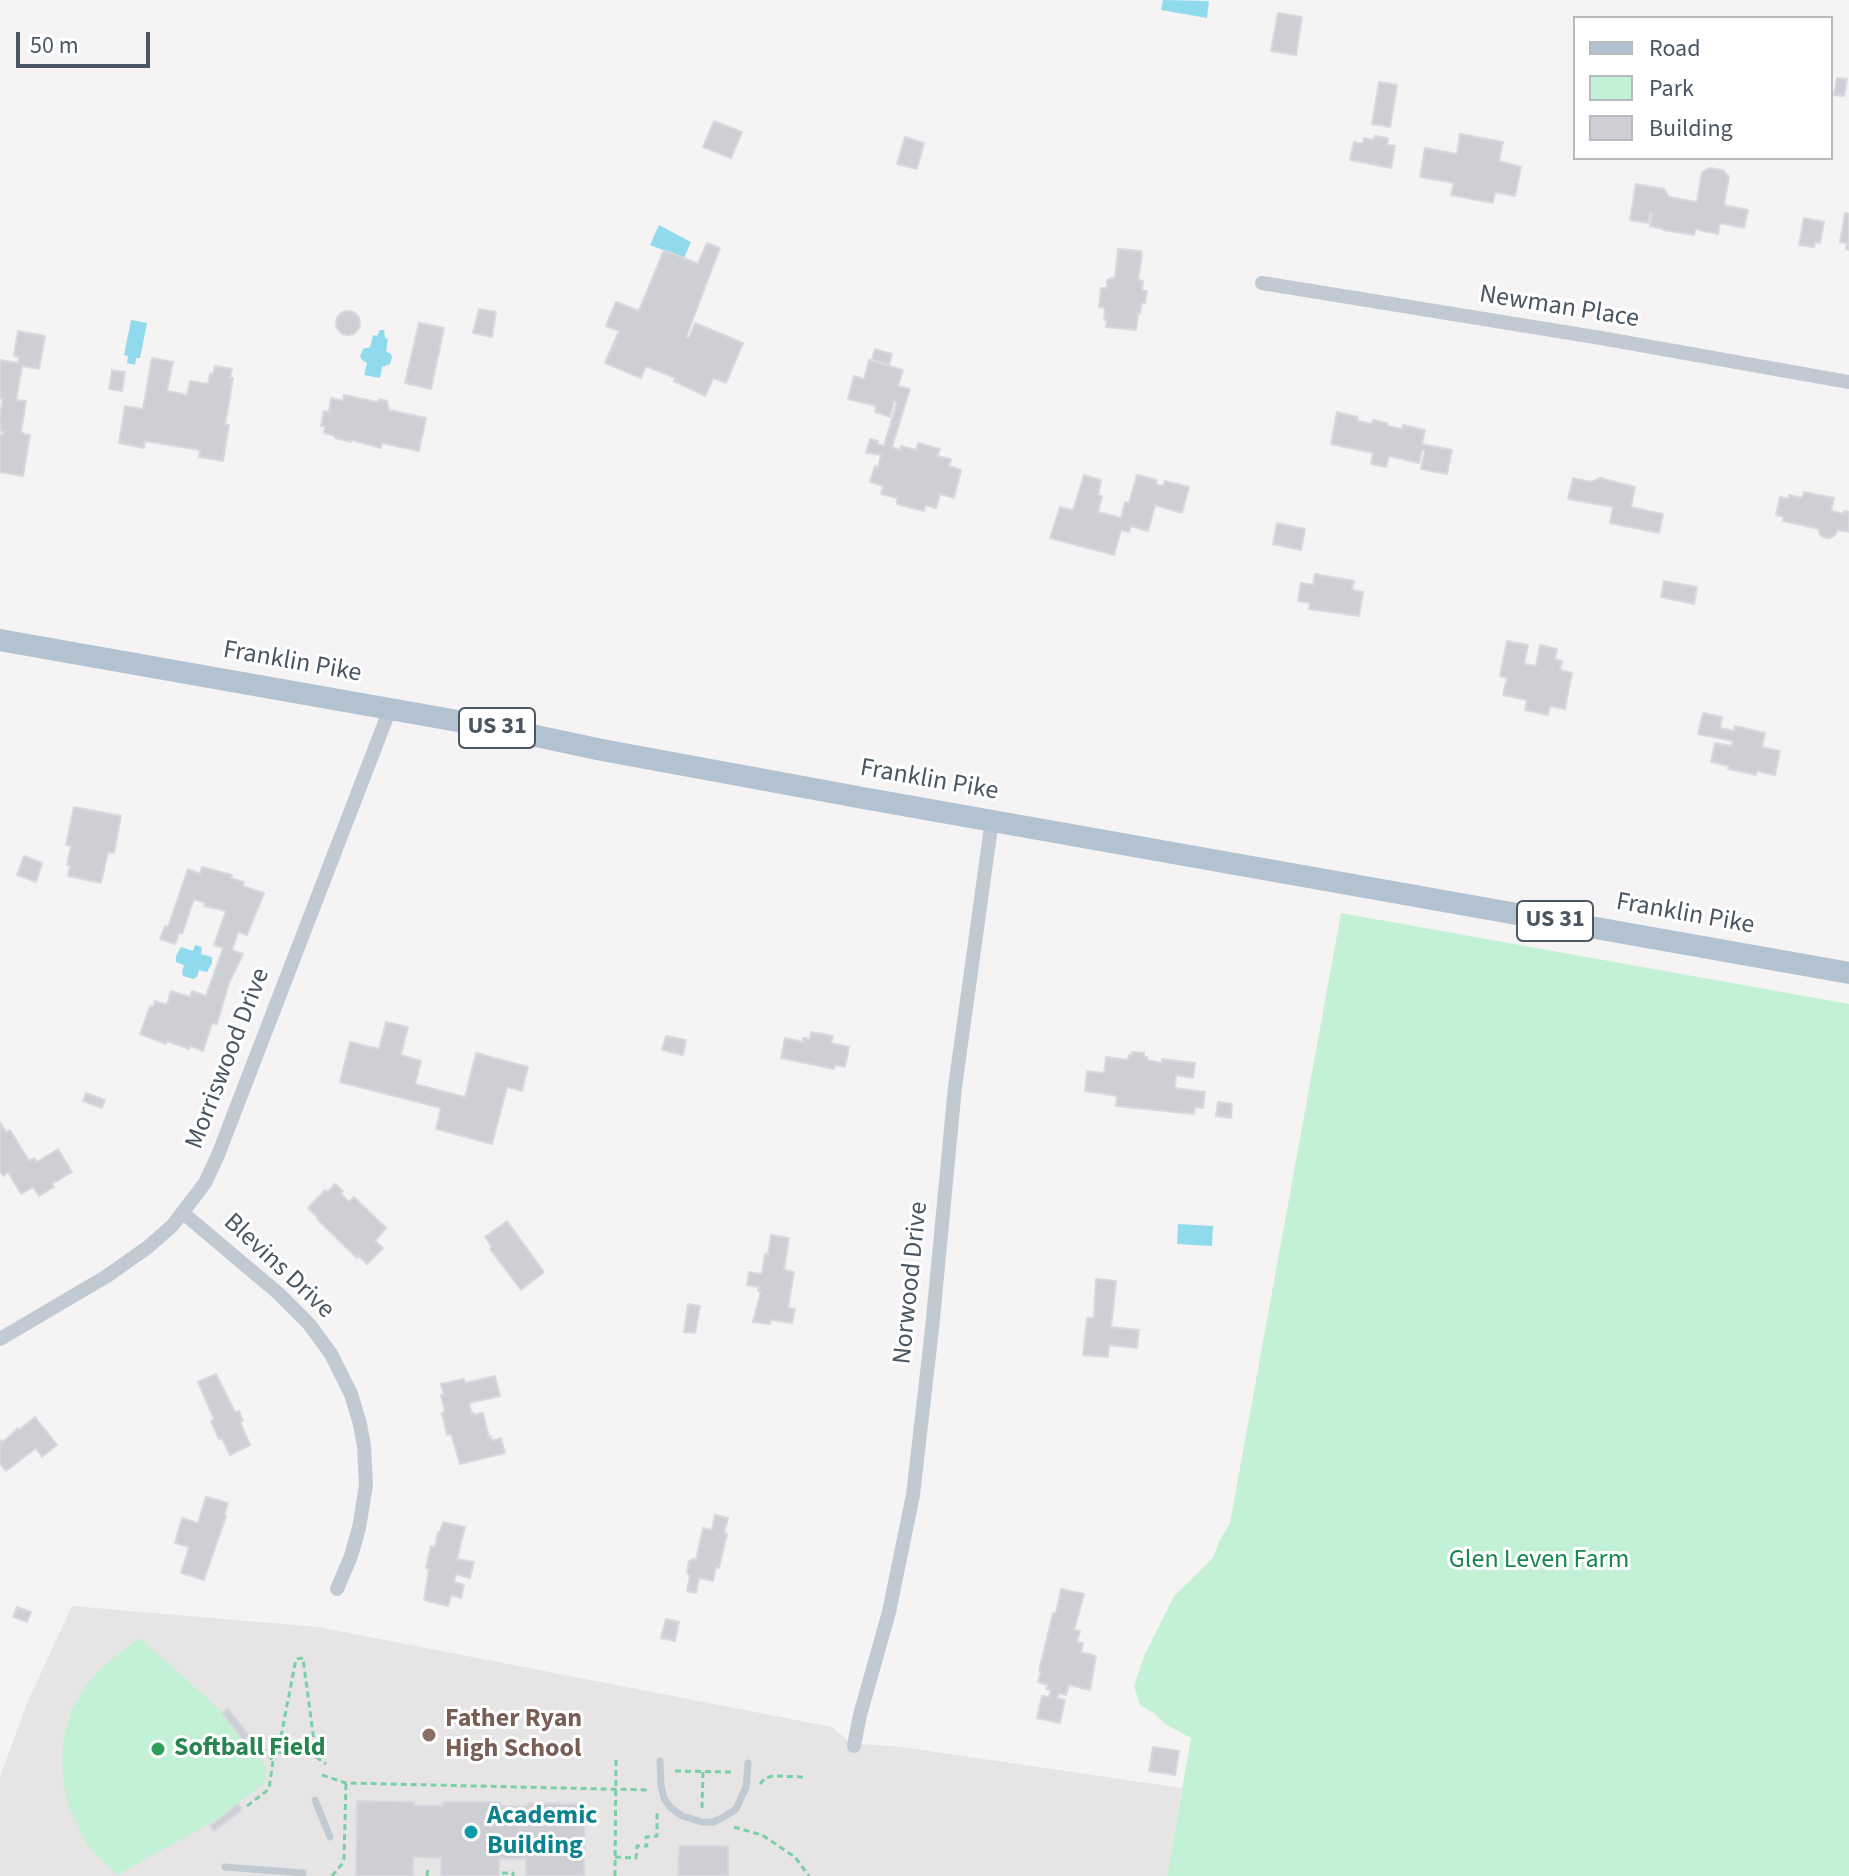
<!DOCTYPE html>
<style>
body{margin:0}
#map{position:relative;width:1849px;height:1876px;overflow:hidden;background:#f5f3f3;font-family:"Source Sans 3",sans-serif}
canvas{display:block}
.legend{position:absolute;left:1573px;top:16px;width:260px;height:144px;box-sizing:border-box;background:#fff;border:2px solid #b7bbc0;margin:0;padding:10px 14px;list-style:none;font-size:24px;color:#4a5661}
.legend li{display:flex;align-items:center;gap:16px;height:40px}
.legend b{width:40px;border:2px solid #b7bbc0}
.scale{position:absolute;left:16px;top:32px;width:134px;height:36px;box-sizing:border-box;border:4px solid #4a5661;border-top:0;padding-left:10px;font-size:24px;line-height:28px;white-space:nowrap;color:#4a5661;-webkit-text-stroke:6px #fff;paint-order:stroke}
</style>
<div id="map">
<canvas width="1849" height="1876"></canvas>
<ul class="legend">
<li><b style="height:10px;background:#b3c2d1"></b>Road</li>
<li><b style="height:22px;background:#c3f1d5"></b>Park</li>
<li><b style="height:22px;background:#cdcfd5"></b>Building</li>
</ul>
<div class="scale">50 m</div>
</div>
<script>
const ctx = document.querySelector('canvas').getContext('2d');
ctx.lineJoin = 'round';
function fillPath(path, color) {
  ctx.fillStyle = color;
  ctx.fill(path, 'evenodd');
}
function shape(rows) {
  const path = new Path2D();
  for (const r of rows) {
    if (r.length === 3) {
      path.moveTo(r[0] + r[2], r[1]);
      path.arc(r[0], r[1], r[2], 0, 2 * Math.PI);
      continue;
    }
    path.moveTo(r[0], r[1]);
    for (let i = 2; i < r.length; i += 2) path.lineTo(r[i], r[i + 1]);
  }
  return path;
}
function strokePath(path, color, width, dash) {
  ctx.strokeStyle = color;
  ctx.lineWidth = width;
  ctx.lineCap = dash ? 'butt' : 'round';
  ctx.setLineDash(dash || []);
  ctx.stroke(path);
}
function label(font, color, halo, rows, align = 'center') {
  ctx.font = font + ' "Source Sans 3",sans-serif';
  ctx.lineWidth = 6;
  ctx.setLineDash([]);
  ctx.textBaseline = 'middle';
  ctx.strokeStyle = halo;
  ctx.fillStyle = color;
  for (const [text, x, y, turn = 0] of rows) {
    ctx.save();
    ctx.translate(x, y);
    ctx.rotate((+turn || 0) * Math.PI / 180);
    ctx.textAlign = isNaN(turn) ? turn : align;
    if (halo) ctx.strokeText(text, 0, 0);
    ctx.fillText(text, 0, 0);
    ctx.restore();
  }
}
const education = shape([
 [72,1606,318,1627,832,1727,854,1746,862,1744,901,1747,1182,1788,1167,1876,0,1876,0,1777,27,1703]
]);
const green = shape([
 [1341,913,1849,1004,1849,1876,1167,1876,1191,1738,1165,1724,1154,1713,1140,1705,1134,1686,1145,1654,1174,1596,1213,1558,1220,1540,1230,1523],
 [140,1638,220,1710,266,1766,265,1783,211,1823,117,1875,88,1847,70,1809,64,1786,62,1761,64,1736,72,1710,86,1685,104,1665]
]);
const water = shape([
 [1163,0,1209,1,1207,18,1161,10],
 [659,225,691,242,684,258,650,245],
 [131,320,147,323,140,358,136,358,135,365,127,363,128,356,124,355],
 [380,330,384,330,385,338,388,339,386,351,391,354,392,358,390,364,382,367,380,378,364,375,367,363,362,360,360,356,363,349,370,347,373,335,377,336],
 [195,945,202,947,201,954,212,957,212,963,207,972,199,970,197,977,193,979,183,976,182,972,184,965,176,962,176,956,181,947,193,951],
 [1178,1224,1213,1226,1212,1246,1177,1244]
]);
const building = shape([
 [1278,13,1302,17,1296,55,1271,51,1278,13],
 [1837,78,1847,79,1844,96,1834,95,1837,78],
 [1379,82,1397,85,1390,127,1372,124,1379,82],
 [714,121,742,132,731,158,703,147,714,121],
 [1460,134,1503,142,1499,161,1521,167,1515,196,1495,192,1493,203,1451,195,1454,183,1420,177,1425,148,1457,154,1460,134],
 [1375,136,1388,138,1387,145,1395,146,1391,168,1350,160,1354,142,1363,144,1364,138,1374,140,1375,136],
 [905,137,924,143,917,169,897,164,905,137],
 [1709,168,1723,170,1729,177,1724,205,1748,210,1744,228,1720,223,1718,234,1695,229,1694,235,1663,230,1663,229,1650,226,1652,214,1650,213,1648,223,1630,220,1636,184,1664,189,1669,197,1697,202,1702,172,1709,168],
 [1845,213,1849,214,1849,250,1846,249,1847,243,1840,242,1845,213],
 [1804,218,1824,222,1820,243,1815,242,1814,247,1799,245,1804,218],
 [707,243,720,248,686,337,689,338,695,323,743,343,726,383,713,378,705,396,674,381,675,378,646,366,641,378,605,363,619,331,606,326,616,302,639,311,664,250,698,264,707,243],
 [1118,249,1141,251,1142,255,1138,280,1143,281,1142,290,1147,291,1145,303,1142,302,1140,313,1137,313,1138,314,1136,330,1106,327,1107,320,1104,320,1105,308,1099,307,1101,288,1107,288,1107,280,1115,277,1118,249],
 [479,309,496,312,492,337,473,333,479,309],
 [348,323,12],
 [419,323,444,328,431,389,405,383,419,323],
 [18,331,45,336,39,369,22,366,16,400,26,401,21,433,30,435,23,476,0,472,0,434,3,434,4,432,0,431,0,414,3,399,0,398,0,360,18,363,19,357,14,356,18,331],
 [875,349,892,354,889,364,872,360,875,349],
 [152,358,173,362,167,391,187,395,190,381,208,384,210,374,213,374,215,366,232,369,230,378,233,378,225,425,229,425,223,461,199,457,200,450,145,441,144,448,119,443,125,406,143,409,152,358],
 [869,360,903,370,898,386,910,389,892,447,900,450,901,446,916,450,918,443,940,449,937,456,951,459,949,466,961,470,954,498,940,494,936,508,925,505,924,511,897,504,897,498,881,494,883,486,870,482,875,466,878,467,881,455,866,453,870,439,878,441,877,444,884,446,897,402,894,401,890,417,875,412,876,406,848,399,854,376,864,379,869,360],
 [112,370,125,372,122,391,109,389,112,370],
 [344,395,377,402,380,399,387,401,389,410,426,418,419,451,382,443,381,448,351,440,351,442,335,438,335,436,324,433,325,426,321,426,324,411,329,412,331,398,343,401,344,395],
 [1337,412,1358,417,1357,421,1372,424,1373,420,1387,423,1387,426,1402,429,1403,425,1425,430,1422,444,1452,450,1447,474,1421,469,1425,450,1422,450,1419,463,1389,456,1386,467,1371,464,1373,453,1331,444,1337,412],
 [1084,475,1101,480,1098,495,1102,496,1098,512,1121,518,1125,502,1129,503,1137,475,1157,480,1156,484,1163,486,1165,481,1189,487,1182,513,1155,505,1148,531,1131,526,1129,532,1121,530,1114,555,1050,538,1060,507,1073,510,1084,475],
 [1573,478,1591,482,1600,478,1635,487,1631,507,1663,514,1659,533,1610,523,1613,507,1568,499,1573,478],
 [1804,492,1834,498,1831,511,1844,514,1844,511,1849,512,1849,532,1837,530,1836,534,1831,538,1826,538,1820,535,1819,529,1783,521,1784,517,1776,515,1780,497,1789,499,1789,495,1802,498,1804,492],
 [1277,523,1305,529,1301,550,1273,544,1277,523],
 [1315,574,1354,581,1352,590,1363,592,1359,616,1309,609,1310,603,1298,601,1301,583,1313,585,1315,574],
 [1664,581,1697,587,1694,604,1661,597,1664,581],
 [1507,641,1528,645,1524,664,1536,666,1540,645,1557,649,1555,659,1562,661,1560,670,1572,673,1565,709,1550,706,1548,715,1525,710,1527,700,1503,695,1507,678,1500,676,1507,641],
 [1703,713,1722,717,1720,728,1734,731,1735,726,1765,733,1762,747,1780,751,1775,775,1757,771,1756,775,1728,769,1729,766,1711,762,1715,743,1732,746,1733,741,1698,734,1703,713],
 [74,807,121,816,114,853,108,852,101,883,68,876,70,866,67,865,71,846,66,845,74,807],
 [24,856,42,863,36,882,17,875,24,856],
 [202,867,232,875,231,878,244,882,243,886,264,893,247,935,238,932,232,950,243,954,229,983,217,1024,212,1023,203,1051,190,1046,189,1049,167,1041,166,1044,140,1034,150,1006,153,1007,155,1001,167,1005,171,991,190,997,192,991,206,996,223,948,214,945,226,911,204,906,205,903,194,899,182,934,179,933,175,944,160,939,165,926,168,927,188,869,200,874,202,867],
 [386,1022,408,1027,401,1055,421,1061,415,1084,465,1097,476,1053,528,1067,522,1091,507,1087,492,1144,436,1129,441,1108,340,1082,350,1042,379,1049,386,1022],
 [811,1032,833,1036,831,1043,849,1047,845,1067,835,1065,834,1069,781,1058,785,1038,803,1042,803,1038,810,1039,811,1032],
 [666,1036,686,1040,683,1055,662,1050,666,1036],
 [1132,1052,1144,1053,1144,1057,1147,1057,1147,1060,1162,1063,1162,1059,1195,1063,1193,1078,1176,1075,1175,1088,1205,1092,1203,1108,1195,1107,1194,1114,1116,1106,1117,1096,1085,1091,1087,1071,1104,1073,1106,1057,1128,1060,1129,1055,1132,1055,1132,1052],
 [86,1093,105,1100,102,1108,83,1101,86,1093],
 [1218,1102,1232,1104,1231,1118,1216,1116,1218,1102],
 [0,1122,6,1132,10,1130,29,1161,34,1158,37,1162,58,1149,72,1172,52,1184,54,1187,39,1196,33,1187,21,1194,8,1172,3,1176,0,1171,0,1122],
 [335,1184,343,1191,341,1194,349,1202,354,1197,386,1228,375,1241,383,1248,367,1264,359,1256,357,1258,317,1219,318,1218,308,1208,325,1190,328,1192,335,1184],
 [507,1221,544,1272,521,1290,490,1249,492,1247,485,1237,507,1221],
 [771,1235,789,1238,784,1270,794,1272,788,1308,795,1309,792,1323,771,1320,770,1324,753,1322,761,1291,758,1291,759,1287,747,1285,749,1272,762,1274,765,1254,768,1255,771,1235],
 [1096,1279,1116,1281,1111,1327,1139,1330,1137,1348,1109,1345,1108,1357,1083,1355,1087,1318,1094,1318,1096,1279],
 [688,1304,700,1306,695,1333,684,1332,688,1304],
 [216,1374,235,1412,239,1411,243,1421,240,1422,250,1445,230,1455,222,1438,219,1439,211,1421,214,1419,198,1382,216,1374],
 [495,1376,500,1396,469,1403,472,1414,474,1413,474,1415,483,1413,489,1437,491,1436,492,1441,501,1438,505,1453,460,1464,451,1434,447,1435,442,1413,445,1412,441,1395,444,1395,441,1384,464,1379,465,1383,495,1376],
 [35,1417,57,1445,42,1457,36,1448,6,1471,0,1464,0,1442,2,1440,3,1442,18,1428,19,1430,35,1417],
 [206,1497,228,1503,224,1515,226,1516,204,1580,181,1573,189,1547,175,1543,182,1518,198,1523,206,1497],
 [715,1515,728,1518,724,1534,727,1534,719,1568,716,1567,713,1581,699,1578,696,1593,687,1591,690,1576,687,1572,689,1561,693,1559,696,1560,703,1528,712,1530,715,1515],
 [443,1522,465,1527,457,1559,474,1562,470,1578,456,1574,454,1582,464,1585,461,1598,451,1595,448,1606,424,1600,429,1569,426,1568,431,1546,435,1547,438,1532,440,1532,443,1522],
 [1061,1589,1084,1594,1074,1630,1080,1631,1077,1642,1083,1643,1081,1652,1096,1656,1090,1690,1069,1685,1066,1695,1059,1693,1057,1698,1065,1700,1060,1723,1037,1718,1042,1696,1049,1697,1051,1690,1046,1689,1048,1685,1038,1682,1041,1672,1039,1671,1053,1613,1056,1613,1061,1589],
 [17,1607,31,1612,27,1622,13,1617,17,1607],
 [666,1619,679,1622,675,1641,661,1638,666,1619],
 [228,1708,250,1737,244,1741,222,1713,228,1708],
 [1153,1747,1179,1751,1175,1775,1149,1771,1153,1747],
 [357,1801,414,1802,414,1805,442,1806,443,1802,500,1802,500,1806,528,1806,528,1803,585,1804,584,1876,526,1876,526,1859,499,1859,499,1876,441,1876,441,1858,413,1857,413,1876,356,1876,357,1801],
 [238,1804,242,1810,214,1831,210,1826,238,1804],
 [679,1846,728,1846,728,1876,678,1876,679,1846]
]);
const path = shape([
 [256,1739,273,1761],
 [316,1757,303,1658,296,1659,278,1752,316,1757,326,1764],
 [675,1771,732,1772],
 [322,1775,346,1783,648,1790],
 [760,1784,765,1778,773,1776,805,1777],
 [247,1806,269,1789,273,1761,277,1754],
 [702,1808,703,1772],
 [734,1827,762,1835,795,1857,809,1876],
 [615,1857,636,1858,637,1846,647,1846,646,1837,657,1836,657,1809],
 [502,1873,513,1873,513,1876],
 [332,1876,342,1864,344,1858,346,1783],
 [427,1876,428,1868],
 [615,1876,616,1760]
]);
const lane = shape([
 [660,1761,661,1786,664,1798,670,1807,682,1816,702,1822,713,1822,722,1818,736,1809,746,1787,748,1763],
 [315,1800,330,1837],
 [225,1867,303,1873]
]);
const street = shape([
 [1262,283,1601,338,1849,382],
 [183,1213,278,1293,309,1324,331,1354,351,1394,360,1424,364,1446,366,1485,359,1528,351,1556,337,1589],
 [0,1339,107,1276,148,1247,172,1226,205,1183,218,1155,390,709],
 [854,1746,860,1715,889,1612,913,1495,932,1329,955,1087,992,820]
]);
const primary = shape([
 [0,640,503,729,602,750,863,798,1849,973]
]);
const markers = [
 [429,1735,8,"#8d6e63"],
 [158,1749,8,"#2e9e5b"],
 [471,1832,8,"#0f9aa8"]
];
const shields = [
 [497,728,76],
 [1555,921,76]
];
const shieldNames = [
 ["US 31",497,728],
 ["US 31",1555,921]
];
const streetNames = [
 ["Newman Place",1559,308,9],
 ["Franklin Pike",292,663,10],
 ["Franklin Pike",929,781,10],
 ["Franklin Pike",1685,915,10],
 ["Morriswood Drive",229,1059,-69],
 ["Blevins Drive",278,1267,43],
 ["Norwood Drive",912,1283,-84]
];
const parkNames = [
 ["Glen Leven Farm",1539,1561]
];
const educationNames = [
 ["Father Ryan",445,1720],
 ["High School",445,1750]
];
const leisureNames = [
 ["Softball Field",174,1749]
];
const cultureNames = [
 ["Academic",487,1817],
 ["Building",487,1847]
];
fillPath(education, '#e6e4e5');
fillPath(green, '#c3f1d5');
fillPath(water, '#90daee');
fillPath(building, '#cdcfd5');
strokePath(building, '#d7d9de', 2);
strokePath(path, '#7ad0a6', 3, [6, 4]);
strokePath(lane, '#c1cad2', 7);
strokePath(street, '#c1cad2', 14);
strokePath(primary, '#b3c2d1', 22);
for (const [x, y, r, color] of markers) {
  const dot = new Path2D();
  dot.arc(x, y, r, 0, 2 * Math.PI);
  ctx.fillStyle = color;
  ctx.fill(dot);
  strokePath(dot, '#fff', 3);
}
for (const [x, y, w] of shields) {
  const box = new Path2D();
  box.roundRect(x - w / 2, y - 20, w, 40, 6);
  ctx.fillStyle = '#fff';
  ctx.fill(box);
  strokePath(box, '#4a5661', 2);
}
label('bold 24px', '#4a5661', null, shieldNames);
label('26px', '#4a5661', '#fff', streetNames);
label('26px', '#17864f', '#fff', parkNames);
label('bold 26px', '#785e54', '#fff', educationNames, 'left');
label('bold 26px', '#27864d', '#fff', leisureNames, 'left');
label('bold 26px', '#0d838f', '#fff', cultureNames, 'left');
</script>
